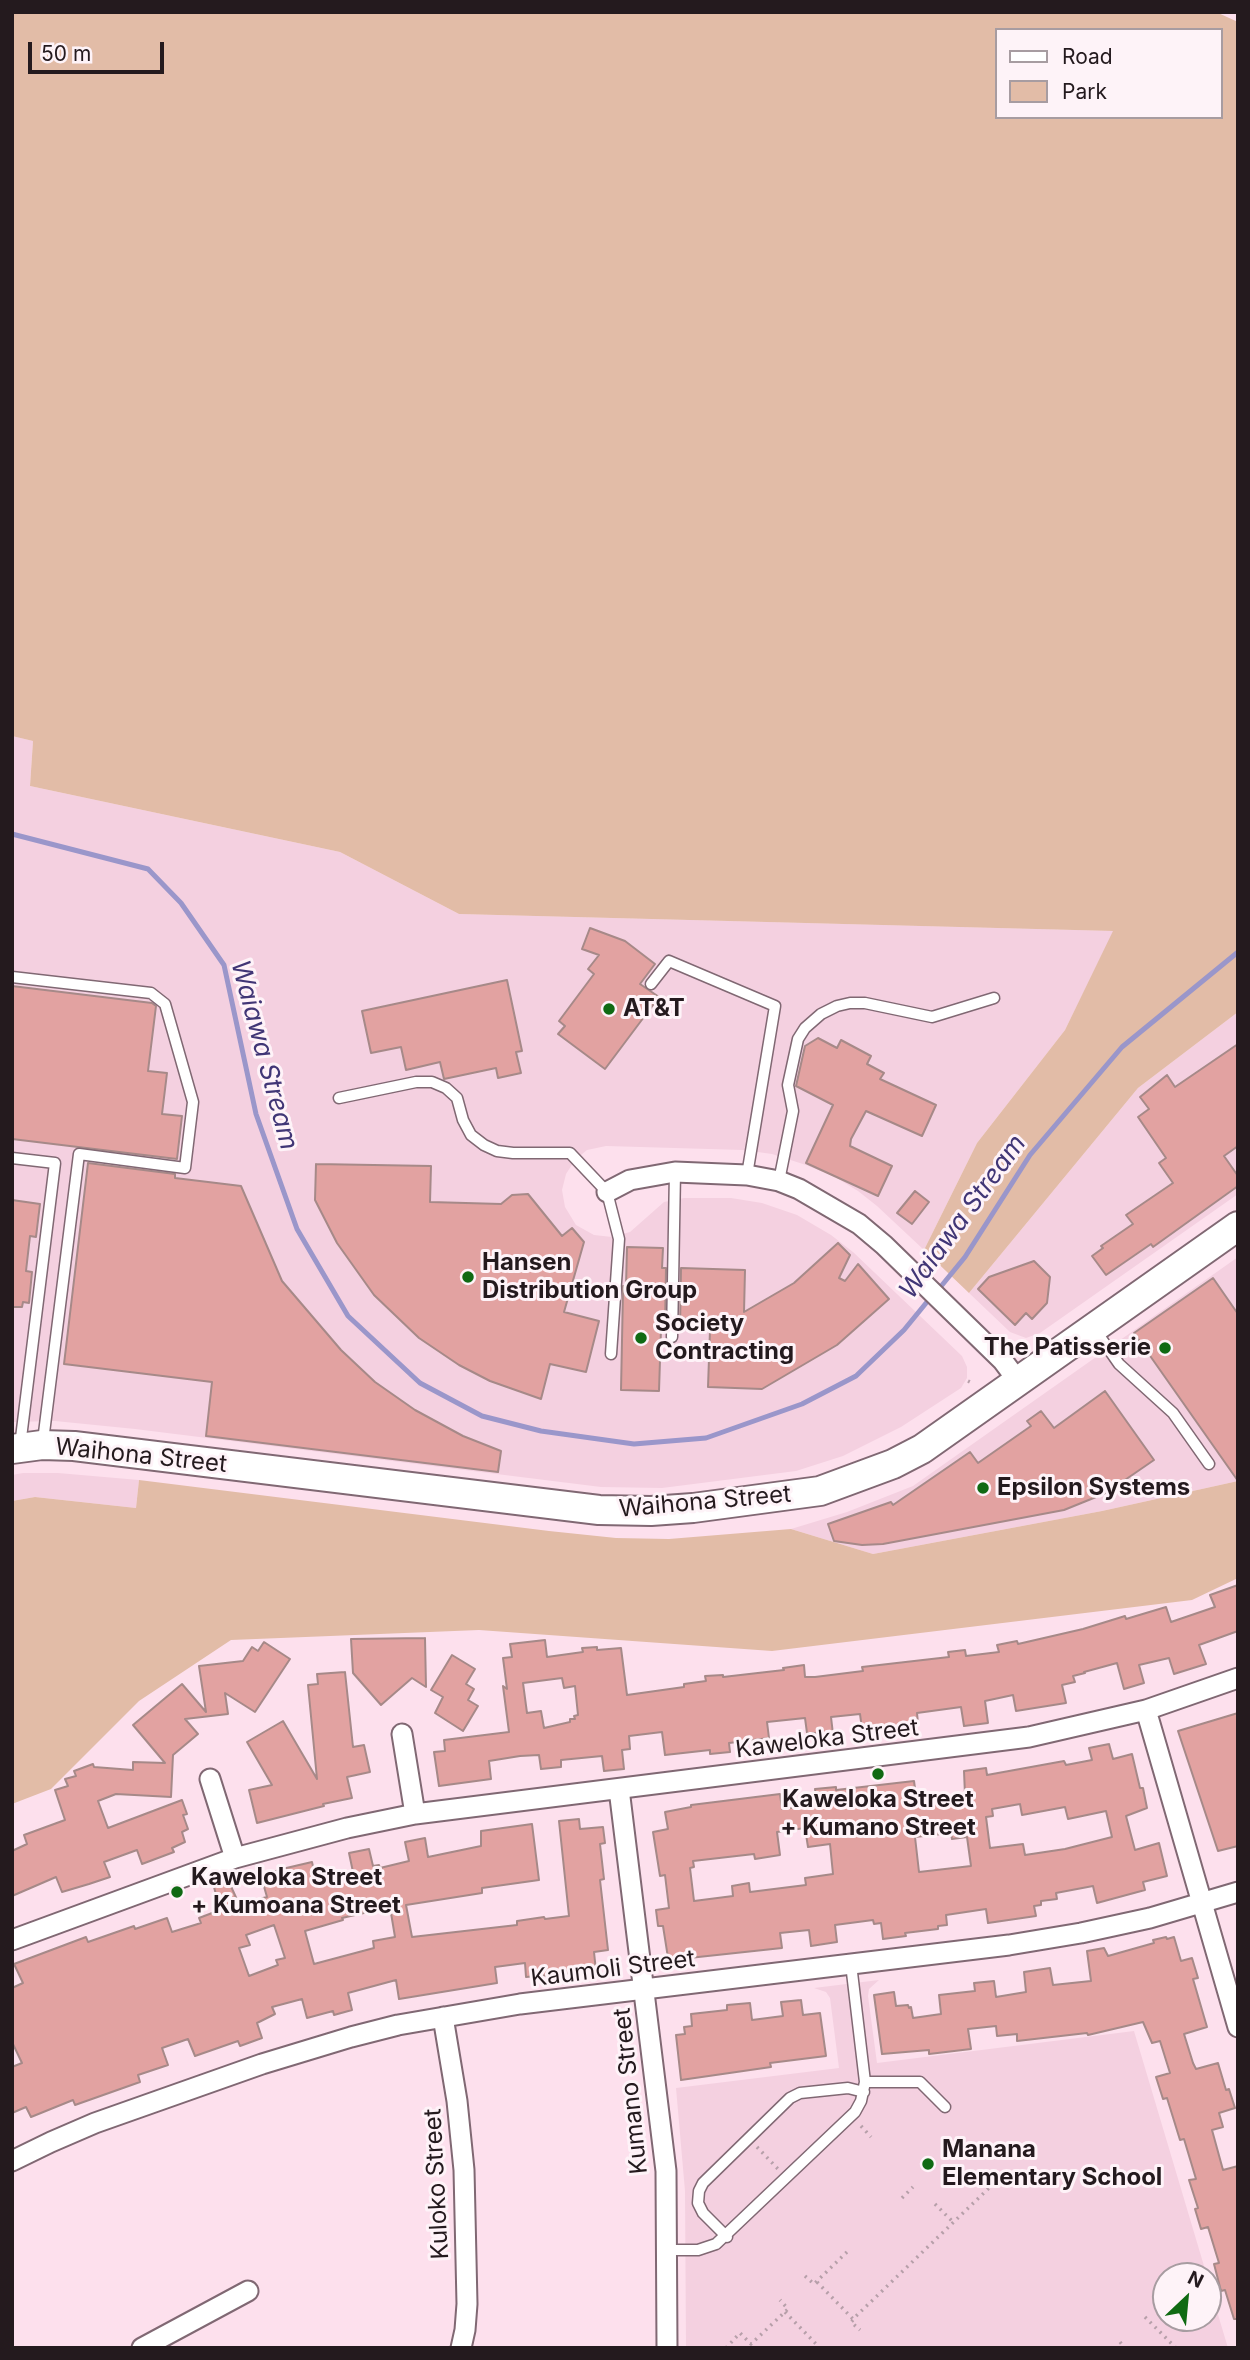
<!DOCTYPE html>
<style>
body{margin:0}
#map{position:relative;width:1250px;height:2360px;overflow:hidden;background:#fde0ed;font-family:Inter,sans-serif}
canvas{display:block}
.frame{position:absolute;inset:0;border:14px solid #241a1e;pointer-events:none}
.legend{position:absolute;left:995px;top:28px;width:228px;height:91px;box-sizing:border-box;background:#fef3f8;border:2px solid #a79ca1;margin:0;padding:9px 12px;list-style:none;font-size:21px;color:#241a1e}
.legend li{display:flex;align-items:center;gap:14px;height:35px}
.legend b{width:35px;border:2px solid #a79ca1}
.north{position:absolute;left:1152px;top:2262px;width:70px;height:70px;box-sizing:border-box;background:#fef3f8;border:2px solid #a79ca1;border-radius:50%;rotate:26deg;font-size:19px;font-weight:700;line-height:28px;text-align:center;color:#241a1e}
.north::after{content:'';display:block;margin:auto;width:24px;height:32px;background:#106a13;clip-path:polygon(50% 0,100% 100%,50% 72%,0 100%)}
.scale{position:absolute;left:28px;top:42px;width:136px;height:32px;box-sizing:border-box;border:4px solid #241a1e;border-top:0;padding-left:9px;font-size:21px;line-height:24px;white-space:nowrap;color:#241a1e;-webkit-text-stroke:5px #fef3f8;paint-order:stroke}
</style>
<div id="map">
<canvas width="1250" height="2360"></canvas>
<div class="frame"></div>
<ul class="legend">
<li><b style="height:9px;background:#fff"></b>Road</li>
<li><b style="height:19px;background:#e2bca7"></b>Park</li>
</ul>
<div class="north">N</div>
<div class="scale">50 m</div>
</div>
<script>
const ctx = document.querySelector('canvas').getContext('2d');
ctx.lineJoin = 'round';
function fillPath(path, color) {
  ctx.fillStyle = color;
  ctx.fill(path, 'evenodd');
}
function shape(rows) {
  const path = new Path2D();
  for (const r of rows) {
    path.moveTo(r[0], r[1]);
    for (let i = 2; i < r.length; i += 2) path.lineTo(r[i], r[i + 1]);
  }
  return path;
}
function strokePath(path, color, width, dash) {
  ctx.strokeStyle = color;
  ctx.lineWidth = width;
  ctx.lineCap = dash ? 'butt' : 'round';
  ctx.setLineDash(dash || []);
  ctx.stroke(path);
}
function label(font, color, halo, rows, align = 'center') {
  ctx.font = font + ' Inter,sans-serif';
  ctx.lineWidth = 6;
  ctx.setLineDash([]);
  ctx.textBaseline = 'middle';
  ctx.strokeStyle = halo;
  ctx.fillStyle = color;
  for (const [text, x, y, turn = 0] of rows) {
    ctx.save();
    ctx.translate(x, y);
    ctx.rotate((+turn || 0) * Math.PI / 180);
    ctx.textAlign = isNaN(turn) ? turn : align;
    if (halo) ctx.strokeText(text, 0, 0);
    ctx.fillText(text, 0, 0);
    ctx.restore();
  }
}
const built = shape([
 [12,736,33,741,30,786,340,852,459,914,1114,931,1065,1030,977,1143,924,1250,877,1206,858,1191,835,1177,806,1165,772,1154,743,1150,606,1146,587,1150,575,1160,566,1174,562,1190,565,1207,576,1225,594,1235,612,1237,630,1232,664,1202,684,1198,731,1198,762,1203,797,1215,831,1235,853,1252,962,1356,967,1367,967,1378,961,1388,901,1427,843,1456,796,1471,662,1488,601,1487,135,1429,55,1421,12,1422],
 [1238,1012,1238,1194,1040,1333,1026,1338,1010,1332,969,1293,1138,1088],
 [1238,1257,1238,1481,1102,1511,873,1554,791,1529,847,1512,913,1486],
 [23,1473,58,1473,139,1480,136,1508,35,1497,12,1501,12,1475],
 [879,1980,869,1989,868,1996,877,2063,1134,2031,1207,2276,1166,2276,1166,2318,1208,2318,1208,2281,1228,2348,686,2348,685,2191,676,2088,839,2068,830,1998,826,1992,814,1988]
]);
const green = shape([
 [12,12,1216,12,1238,22,1238,1012,1138,1088,969,1293,924,1250,977,1143,1065,1030,1113,931,459,914,340,852,30,786,33,741,12,736],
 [996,30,1220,30,1220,117,996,117],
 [139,1480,549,1531,616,1538,669,1539,791,1529,873,1554,1102,1511,1238,1481,1238,1578,1192,1600,772,1651,479,1630,231,1640,139,1701,51,1789,12,1804,12,1501,35,1497,136,1508]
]);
const stream = shape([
 [12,834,148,869,181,903,224,965,256,1114,297,1229,348,1316,420,1383,482,1416,541,1431,634,1444,706,1438,802,1404,856,1376,904,1330,931,1297],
 [938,1290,965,1257,1030,1155,1122,1047,1238,952]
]);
const building = shape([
 [590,928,625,941,655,964,640,984,659,997,605,1069,558,1034,565,1026,559,1021,594,974,588,969,599,955,582,949,590,928],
 [507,980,522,1051,516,1052,521,1073,498,1078,496,1068,444,1079,440,1062,406,1070,401,1047,371,1053,362,1011,507,980],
 [12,986,152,1003,156,1006,148,1071,167,1073,162,1114,182,1116,177,1159,12,1139,12,986],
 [818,1038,837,1048,841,1040,871,1056,867,1064,884,1073,880,1079,936,1105,922,1136,866,1111,851,1139,850,1146,892,1166,878,1196,806,1163,833,1105,796,1086,805,1046,818,1038],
 [1238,1044,1238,1146,1224,1156,1238,1176,1238,1186,1153,1247,1151,1244,1106,1275,1092,1256,1103,1248,1101,1246,1133,1224,1126,1215,1173,1183,1159,1163,1166,1158,1138,1117,1149,1109,1140,1097,1167,1075,1175,1087,1238,1044],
 [88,1163,175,1174,175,1178,241,1186,282,1281,341,1350,375,1382,415,1410,463,1436,501,1451,498,1472,206,1436,212,1382,64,1364,88,1163],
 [316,1164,431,1166,430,1202,501,1204,512,1195,528,1194,562,1236,572,1228,584,1242,564,1312,599,1321,586,1372,550,1364,541,1399,490,1381,459,1365,419,1338,374,1295,337,1243,315,1200,316,1164],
 [915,1191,929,1202,912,1224,897,1213,915,1191],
 [12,1200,40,1204,36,1237,30,1236,26,1271,32,1272,29,1303,23,1302,22,1307,12,1307,12,1200],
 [838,1243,850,1255,839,1278,845,1281,858,1264,889,1299,837,1345,762,1389,708,1387,710,1330,680,1329,681,1268,745,1270,744,1312,794,1283,838,1243],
 [627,1247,663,1248,662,1268,666,1268,665,1329,661,1329,659,1391,621,1390,623,1291,623,1286,626,1286,627,1247],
 [1034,1261,1050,1277,1047,1303,1032,1319,1026,1313,1015,1325,978,1289,989,1277,1034,1261],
 [1213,1278,1238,1314,1238,1481,1134,1333,1213,1278],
 [1105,1391,1154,1460,1106,1493,1064,1510,883,1544,862,1545,834,1541,828,1524,891,1502,893,1505,970,1452,978,1463,1031,1426,1027,1421,1041,1411,1054,1428,1105,1391],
 [1238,1585,1238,1631,1199,1645,1206,1664,1174,1674,1169,1658,1139,1665,1144,1683,1124,1689,1117,1663,1084,1672,1085,1673,1073,1676,1075,1682,1062,1685,1066,1703,1016,1711,1013,1695,985,1701,988,1723,964,1726,961,1707,917,1713,918,1723,910,1724,911,1732,890,1735,889,1726,862,1729,860,1714,831,1717,833,1734,818,1735,815,1733,807,1733,805,1718,767,1722,769,1738,729,1743,730,1752,710,1754,710,1750,665,1755,662,1732,629,1736,630,1749,622,1750,624,1769,604,1771,602,1756,561,1760,561,1767,541,1769,539,1755,520,1756,489,1761,491,1779,439,1786,434,1752,445,1751,444,1740,509,1732,503,1686,507,1689,503,1658,512,1657,510,1644,545,1640,547,1657,583,1652,582,1648,597,1647,597,1650,621,1648,627,1695,684,1687,684,1684,706,1681,705,1676,723,1675,723,1677,784,1670,783,1668,804,1665,805,1677,815,1677,863,1671,862,1667,949,1657,948,1652,965,1650,966,1656,999,1652,997,1645,1017,1641,1018,1644,1083,1629,1125,1616,1126,1619,1166,1607,1171,1622,1215,1607,1210,1595,1238,1585],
 [562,1678,564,1688,575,1686,578,1715,574,1716,575,1719,570,1719,570,1722,544,1728,541,1711,527,1713,523,1683,562,1678],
 [425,1638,426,1687,412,1678,381,1705,353,1673,351,1639,425,1638],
 [264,1642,290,1659,255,1712,225,1693,228,1714,185,1719,198,1734,173,1755,171,1797,116,1794,98,1801,108,1828,182,1800,187,1814,183,1815,188,1829,182,1832,185,1842,172,1848,174,1852,142,1864,137,1850,104,1862,110,1877,89,1884,62,1892,56,1877,12,1896,12,1851,27,1844,24,1835,65,1820,55,1790,68,1786,65,1779,76,1776,74,1771,93,1764,94,1767,133,1770,133,1762,165,1763,133,1725,182,1684,206,1712,199,1666,243,1661,252,1647,258,1651,264,1642],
 [452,1655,475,1669,466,1684,474,1689,468,1700,478,1706,463,1731,435,1713,443,1697,431,1690,452,1655],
 [345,1672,353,1747,364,1745,370,1772,347,1777,352,1798,323,1804,324,1806,257,1823,249,1790,272,1785,247,1742,283,1721,317,1779,308,1685,318,1684,317,1674,345,1672],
 [1238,1713,1238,1846,1218,1851,1178,1731,1238,1713],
 [1109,1744,1113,1759,1132,1754,1140,1788,1143,1788,1147,1808,1126,1816,1135,1850,1159,1843,1167,1876,1143,1882,1145,1890,1097,1903,1093,1886,1056,1893,1057,1899,1041,1901,1041,1905,1034,1906,1036,1916,988,1923,986,1909,946,1915,947,1925,938,1926,938,1929,905,1933,906,1936,883,1939,881,1923,874,1924,873,1920,835,1925,837,1942,811,1946,809,1930,780,1933,782,1948,689,1958,689,1961,669,1964,663,1926,658,1926,656,1910,669,1908,665,1875,660,1876,653,1832,668,1829,665,1812,691,1807,691,1805,780,1794,782,1809,817,1805,815,1789,836,1787,836,1790,914,1781,916,1796,933,1794,933,1799,965,1795,964,1771,986,1768,987,1775,1064,1761,1066,1765,1092,1760,1089,1748,1109,1744],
 [1020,1804,1022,1815,1065,1807,1068,1819,1106,1811,1112,1837,1065,1849,1025,1855,1023,1844,990,1848,986,1817,993,1816,992,1809,1020,1804],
 [805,1828,808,1847,830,1844,833,1874,805,1878,806,1885,750,1892,749,1883,732,1886,733,1896,694,1901,690,1868,694,1867,693,1861,754,1854,755,1859,780,1855,777,1832,805,1828],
 [951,1833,952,1839,967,1837,971,1866,919,1872,915,1837,951,1833],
 [579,1819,580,1829,603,1827,605,1843,600,1844,604,1879,600,1880,608,1950,594,1952,596,1971,526,1977,525,1963,495,1967,497,1983,399,1999,396,1980,348,1993,352,2010,334,2015,333,2011,307,2018,302,1999,272,2007,275,2014,257,2023,262,2038,240,2046,238,2041,195,2056,188,2039,162,2048,168,2065,138,2075,140,2082,75,2105,73,2100,31,2117,26,2107,12,2113,12,2067,22,2063,12,2042,12,1988,23,1983,14,1964,86,1937,88,1942,134,1926,135,1929,167,1918,172,1932,201,1923,199,1918,220,1910,214,1887,229,1882,239,1904,267,1897,261,1876,282,1869,312,1862,316,1880,319,1881,353,1872,349,1853,369,1849,373,1866,379,1865,380,1868,409,1861,405,1842,425,1838,428,1857,481,1846,481,1831,532,1824,539,1880,482,1888,482,1893,406,1905,412,1937,517,1925,517,1921,544,1917,545,1919,569,1916,559,1821,579,1819],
 [390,1907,395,1937,373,1941,374,1948,314,1964,305,1931,343,1920,342,1918,390,1907],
 [274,1925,285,1958,276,1960,278,1965,249,1976,239,1948,250,1945,246,1935,274,1925],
 [1166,1937,1167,1939,1174,1937,1181,1961,1192,1958,1198,1978,1193,1979,1207,2027,1184,2034,1193,2063,1196,2069,1218,2063,1226,2090,1229,2089,1235,2108,1219,2113,1223,2127,1212,2130,1223,2170,1238,2166,1238,2319,1234,2319,1225,2290,1221,2291,1214,2264,1219,2263,1208,2227,1201,2229,1195,2209,1198,2208,1189,2180,1196,2179,1184,2139,1180,2140,1167,2098,1163,2099,1156,2077,1170,2073,1160,2041,1152,2043,1143,2022,1088,2035,1087,2033,1017,2041,1017,2034,997,2036,996,2026,968,2029,971,2049,929,2054,929,2050,882,2054,874,1995,894,1992,896,2006,908,2005,909,2008,911,2007,913,2018,941,2014,939,1995,975,1991,974,1983,994,1981,996,1997,1026,1992,1024,1972,1050,1968,1053,1985,1091,1981,1087,1951,1104,1948,1108,1956,1154,1943,1153,1940,1166,1937],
 [801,2000,803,2015,820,2013,826,2056,770,2063,771,2067,681,2080,676,2035,685,2034,684,2027,692,2026,691,2014,727,2010,727,2005,750,2003,752,2020,783,2016,781,2002,801,2000]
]);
const path = shape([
 [1025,1345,1027,1342],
 [968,1381,972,1383],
 [861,2126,871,2137],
 [757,2147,778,2169],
 [902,2198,913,2187],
 [935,2204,953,2222],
 [805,2276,814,2284,849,2250],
 [817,2282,853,2319,989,2188],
 [785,2312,820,2348],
 [1145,2317,1176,2348],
 [853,2320,851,2322,860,2330],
 [1120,2342,1125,2348],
 [726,2348,740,2333,751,2344,788,2309,780,2300]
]);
const lane = shape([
 [12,977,151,993,165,1004,193,1102,185,1168,79,1154,43,1441],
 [651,984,669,961,775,1006,747,1175],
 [339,1098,416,1082,432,1082,446,1088,457,1098,463,1120,471,1135,484,1145,497,1151,513,1153,570,1153,607,1192,619,1239,611,1354],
 [12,1158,55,1163,20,1446],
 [779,1181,793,1111,788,1085,798,1039,805,1028,821,1014,837,1006,850,1003,865,1003,932,1017,994,998],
 [1096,1331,1119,1364,1173,1413,1209,1464],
 [672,1337,675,1172],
 [865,2082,920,2082,945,2107],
 [727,2237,703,2213,698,2203,699,2191,703,2183,790,2098,800,2093,848,2088,864,2092],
 [668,2250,698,2250,716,2244,855,2112,861,2101,865,2082,851,1964]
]);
const street = shape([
 [607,1192,630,1180,675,1172,747,1175,779,1181,799,1189,859,1224,884,1245,1003,1361,1018,1381],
 [1146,1710,1238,2027],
 [402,1734,415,1814],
 [210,1779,235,1858],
 [619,1789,666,2171,667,2348],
 [12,1940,235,1858,347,1828,415,1814,1029,1737,1146,1710,1238,1678],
 [443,2017,457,2101,464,2170,467,2304,465,2330,461,2348],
 [12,2161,51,2142,95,2123,262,2064,351,2037,398,2025,520,2004,1009,1945,1081,1933,1150,1918,1238,1892],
 [142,2348,248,2291]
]);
const secondary = shape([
 [12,1449,42,1445,74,1446,599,1510,651,1511,693,1508,820,1491,893,1464,922,1449,1238,1226]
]);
const markers = [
 [609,1009,7,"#106a13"],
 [468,1277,7,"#106a13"],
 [641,1338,7,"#106a13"],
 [1165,1348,7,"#106a13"],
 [983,1488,7,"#106a13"],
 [878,1774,7,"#106a13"],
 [177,1892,7,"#106a13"],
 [928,2164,7,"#106a13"]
];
const poiNames = [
 ["AT&T",623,1009],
 ["Hansen",482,1263],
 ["Distribution Group",482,1291],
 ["Society",655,1324],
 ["Contracting",655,1352],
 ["The Patisserie",1151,1348,"right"],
 ["Epsilon Systems",997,1488],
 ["Kaweloka Street",878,1800,"center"],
 ["+ Kumano Street",878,1828,"center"],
 ["Kaweloka Street",191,1878],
 ["+ Kumoana Street",191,1906],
 ["Manana",942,2150],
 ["Elementary School",942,2178]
];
const streetNames = [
 ["Waihona Street",141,1456,6],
 ["Waihona Street",705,1502,-5],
 ["Kaweloka Street",827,1739,-7],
 ["Kaumoli Street",613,1969,-7],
 ["Kumano Street",631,2091,-96],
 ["Kuloko Street",437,2184,-93]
];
const waterNames = [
 ["Waiawa Stream",264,1055,75],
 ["Waiawa Stream",963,1217,-54]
];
fillPath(built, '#f4d0e0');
fillPath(green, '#e2bca7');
strokePath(stream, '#9a96ca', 5);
fillPath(building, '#e2a2a1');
strokePath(building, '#a68988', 2);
strokePath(lane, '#806873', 13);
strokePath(street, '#806873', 23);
strokePath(secondary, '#806873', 32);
strokePath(path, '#b69fa9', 3.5, [2, 5]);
strokePath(lane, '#fff', 10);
strokePath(street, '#fff', 19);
strokePath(secondary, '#fff', 28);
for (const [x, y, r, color] of markers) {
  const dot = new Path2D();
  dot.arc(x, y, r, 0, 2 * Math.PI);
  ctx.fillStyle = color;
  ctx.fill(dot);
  strokePath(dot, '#fef3f8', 2.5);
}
label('bold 24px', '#241a1e', '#fef3f8', poiNames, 'left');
label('24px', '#241a1e', '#fef3f8', streetNames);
label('italic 26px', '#413676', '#fef3f8', waterNames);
</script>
